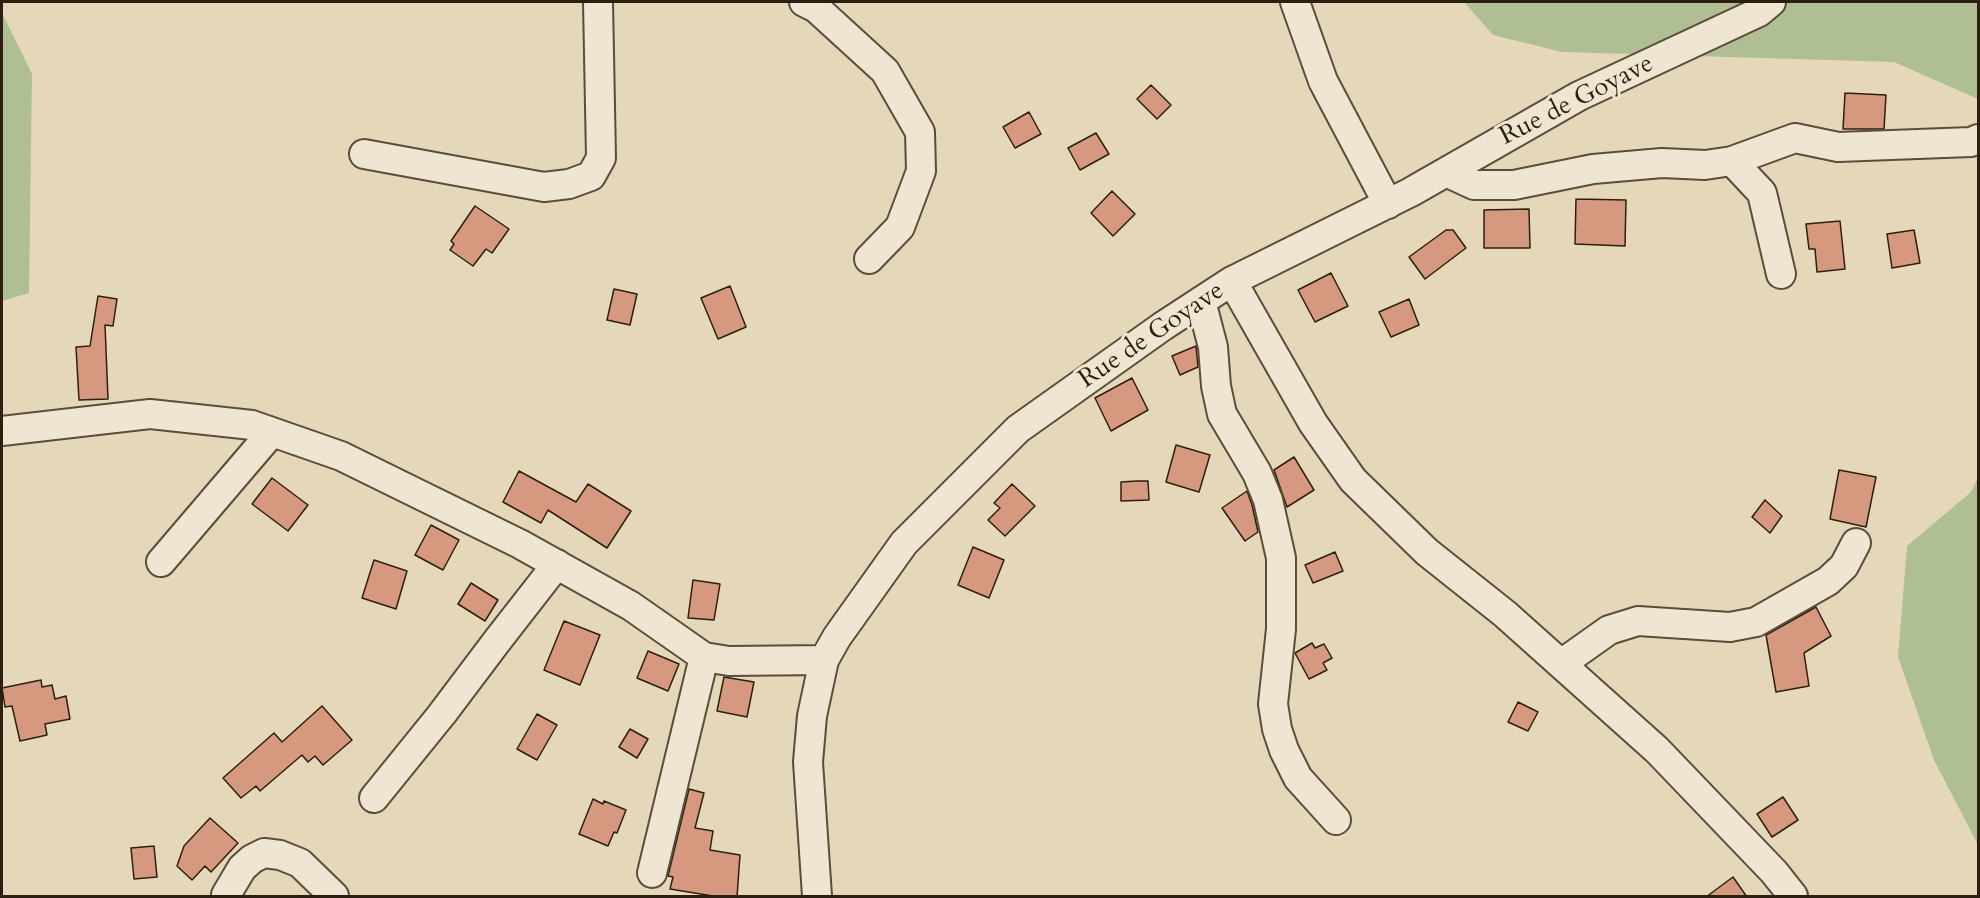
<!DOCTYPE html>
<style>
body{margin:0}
#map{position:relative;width:1980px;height:898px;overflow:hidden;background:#e5d8ba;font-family:Cardo,serif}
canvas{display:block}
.frame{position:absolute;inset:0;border:3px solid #2c1f0f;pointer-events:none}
</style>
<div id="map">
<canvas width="1980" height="898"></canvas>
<div class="frame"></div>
</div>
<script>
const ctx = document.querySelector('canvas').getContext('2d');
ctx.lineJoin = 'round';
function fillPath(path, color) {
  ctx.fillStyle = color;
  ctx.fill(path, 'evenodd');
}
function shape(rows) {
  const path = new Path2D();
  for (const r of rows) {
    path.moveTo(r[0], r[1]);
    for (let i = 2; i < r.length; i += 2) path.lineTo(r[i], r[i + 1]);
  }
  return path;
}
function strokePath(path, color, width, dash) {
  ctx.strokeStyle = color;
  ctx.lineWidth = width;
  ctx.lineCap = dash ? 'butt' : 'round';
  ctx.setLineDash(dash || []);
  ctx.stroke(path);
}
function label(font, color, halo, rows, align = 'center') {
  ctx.font = font + ' Cardo,serif';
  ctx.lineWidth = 6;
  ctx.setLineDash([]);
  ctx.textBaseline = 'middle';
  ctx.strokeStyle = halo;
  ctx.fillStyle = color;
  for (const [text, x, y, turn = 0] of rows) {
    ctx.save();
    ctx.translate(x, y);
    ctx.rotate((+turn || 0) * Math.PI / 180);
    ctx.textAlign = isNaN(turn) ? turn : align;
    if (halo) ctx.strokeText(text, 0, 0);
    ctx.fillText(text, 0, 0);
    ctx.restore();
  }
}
const green = shape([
 [1464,2,1978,2,1978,99,1894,62,1562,52,1493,35],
 [2,13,32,74,29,293,2,301],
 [1978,478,1978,845,1934,760,1898,657,1907,546,1971,492]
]);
const building = shape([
 [1151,85,1171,105,1157,119,1137,99,1151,85],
 [1845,93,1886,95,1884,129,1843,129,1845,93],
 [1029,112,1041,134,1015,148,1003,127,1029,112],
 [1096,133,1109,154,1080,170,1068,148,1096,133],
 [1112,191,1135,214,1113,236,1091,213,1112,191],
 [1576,199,1626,200,1625,246,1575,244,1576,199],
 [475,206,509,229,492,253,486,249,473,266,450,250,454,244,451,241,475,206],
 [1529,209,1530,248,1484,248,1484,210,1529,209],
 [1840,221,1845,269,1817,272,1815,249,1809,249,1806,224,1840,221],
 [1446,230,1453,230,1466,248,1425,279,1409,257,1446,230],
 [1914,230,1920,263,1892,268,1887,234,1914,230],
 [1331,273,1348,306,1315,322,1298,290,1331,273],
 [730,286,746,327,718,339,701,298,730,286],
 [614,289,637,294,630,325,607,320,614,289],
 [98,296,117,299,113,326,105,325,108,399,79,400,76,347,90,346,98,296],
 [1409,299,1419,325,1391,337,1379,312,1409,299],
 [1196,346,1198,367,1180,375,1172,356,1196,346],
 [1132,378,1148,410,1111,431,1095,398,1132,378],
 [1176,445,1210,455,1199,492,1166,482,1176,445],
 [1294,457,1314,490,1287,507,1274,470,1294,457],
 [1839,470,1876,477,1866,527,1830,519,1839,470],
 [519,471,576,502,588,484,631,511,607,548,548,510,541,523,503,502,519,471],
 [272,478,308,505,288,531,252,504,272,478],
 [1137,481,1148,481,1149,500,1121,501,1121,482,1137,481],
 [1012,484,1035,506,1005,536,988,520,1000,508,994,503,1012,484],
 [1247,491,1252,505,1258,532,1245,541,1222,508,1247,491],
 [1765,500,1782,516,1770,533,1752,517,1765,500],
 [431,525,459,540,443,570,415,555,431,525],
 [973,547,1004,560,989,598,958,585,973,547],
 [1335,552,1343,571,1313,583,1305,565,1335,552],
 [374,560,407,571,396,609,362,598,374,560],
 [693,580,720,584,714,620,688,618,693,580],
 [471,583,498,600,485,621,458,604,471,583],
 [1816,607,1831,636,1804,653,1809,686,1776,692,1766,635,1816,607],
 [564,621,600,635,580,685,544,670,564,621],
 [1312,643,1315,648,1324,644,1332,658,1323,663,1327,670,1309,679,1295,653,1312,643],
 [648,651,679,664,668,691,637,678,648,651],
 [724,677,754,682,747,717,717,711,724,677],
 [41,680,42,687,52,685,55,699,66,696,70,719,45,724,47,735,20,741,12,706,5,707,2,688,41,680],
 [1518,702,1538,712,1528,731,1508,722,1518,702],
 [322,706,352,740,323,765,315,756,308,762,302,755,260,791,256,786,241,798,223,778,274,733,282,742,322,706],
 [537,714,557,725,537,760,517,749,537,714],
 [630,729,648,739,637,758,619,747,630,729],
 [689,789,704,793,695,828,713,831,710,850,740,855,737,897,719,897,670,889,673,877,668,876,689,789],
 [1783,797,1798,820,1772,837,1757,814,1783,797],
 [593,799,603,804,604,801,626,810,617,833,614,832,608,846,579,834,593,799],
 [210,818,238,843,211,872,205,866,192,880,177,866,184,846,210,818],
 [154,846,157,877,134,879,131,848,154,846],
 [1733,877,1747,897,1706,897,1733,877]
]);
const minor = shape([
 [804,2,816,8,885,71,920,132,921,171,900,227,869,259],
 [1295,2,1323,81,1388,204],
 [364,154,544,187,569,184,591,176,601,158,598,2],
 [1732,161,1795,138,1838,147,1971,142,1978,139],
 [1446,172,1474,185,1514,185,1593,169,1662,163,1705,165,1732,161,1762,193,1781,274],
 [1232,281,1313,423,1353,480,1427,552,1505,614,1657,750,1774,872,1793,896],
 [1201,301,1213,347,1216,386,1222,414,1257,473,1268,500,1281,558,1281,629,1273,704,1277,729,1284,750,1298,778,1336,820],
 [2,431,150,414,252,425,341,456,520,544,631,606,704,657,729,661,824,660],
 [161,562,272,432],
 [1561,664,1609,630,1638,621,1730,627,1756,622,1828,581,1844,566,1856,543],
 [374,798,442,714,497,641,557,564],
 [652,873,704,657],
 [226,895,242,868,252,859,264,853,280,855,300,863,334,896],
 [817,896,808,762,812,716,824,660,837,637,904,543,1018,429,1163,326,1232,281,1411,192,1579,96,1759,12,1771,2]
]);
const streetNames = [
 ["Rue de Goyave",1577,101,-27],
 ["Rue de Goyave",1152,336,-34]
];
fillPath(green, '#b0bf93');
fillPath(building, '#d69980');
strokePath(building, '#2c1f0f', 1.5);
strokePath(minor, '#5a4d3a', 32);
strokePath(minor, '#eee6d2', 28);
label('26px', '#2c1f0f', '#eee6d2', streetNames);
</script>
